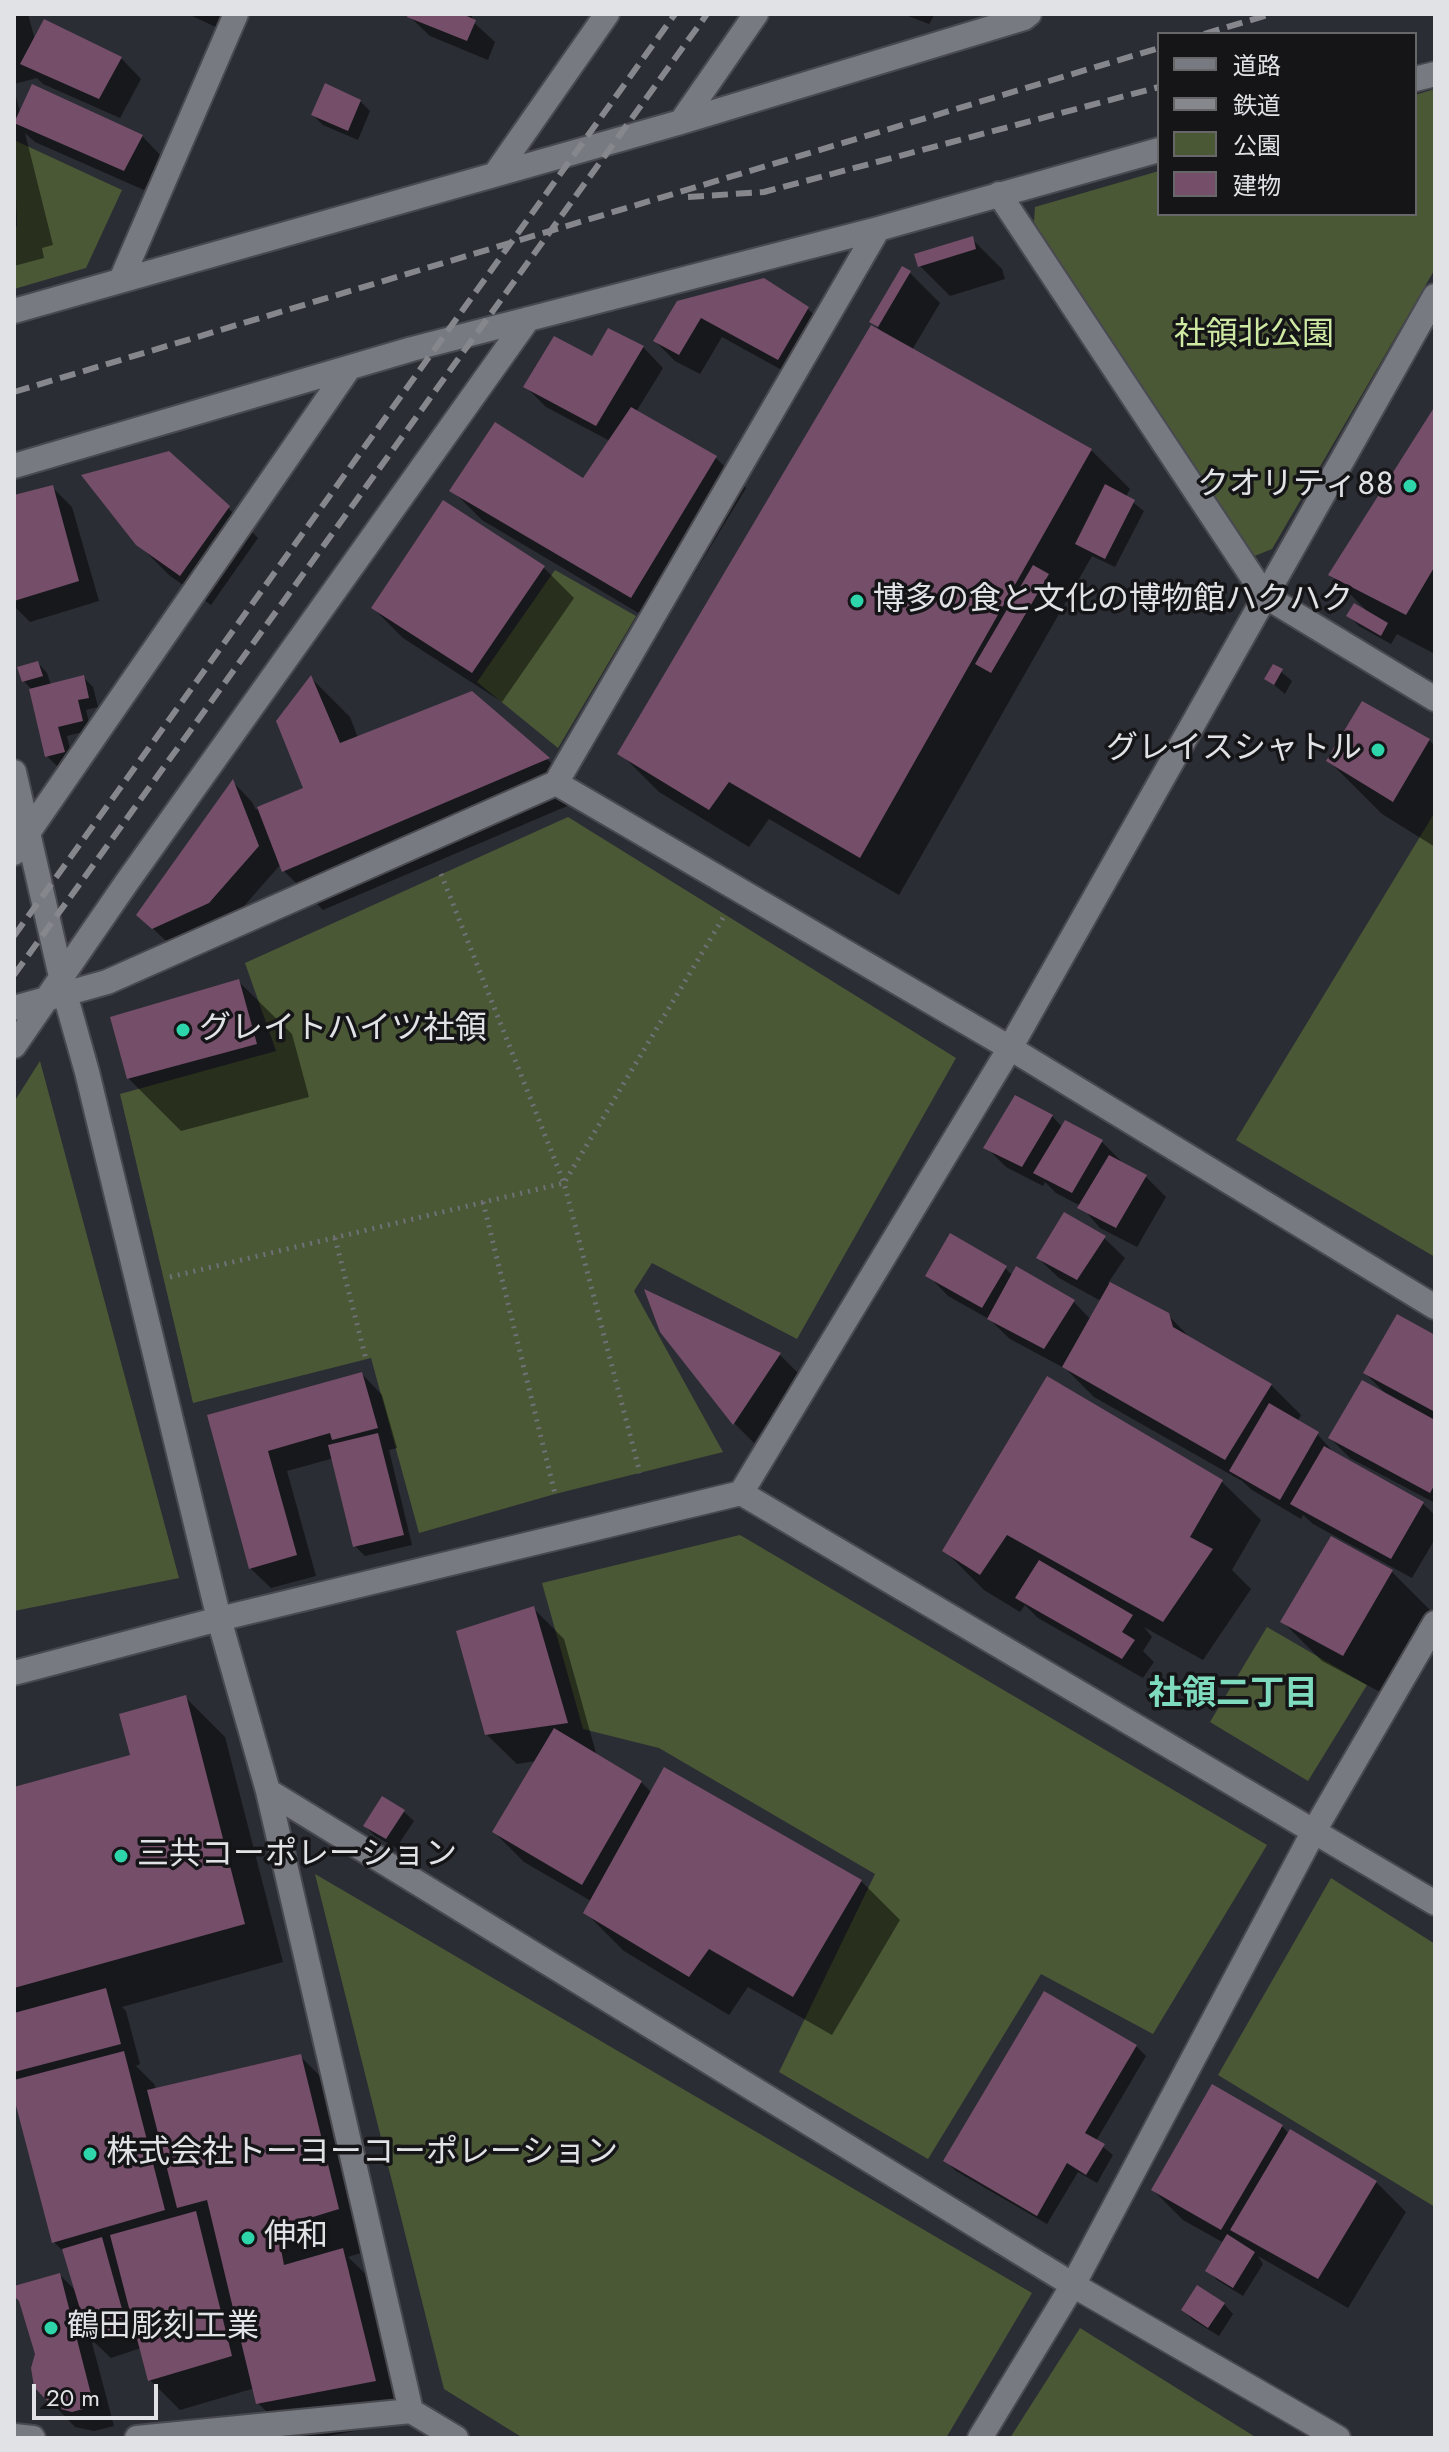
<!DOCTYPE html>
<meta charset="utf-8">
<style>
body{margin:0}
#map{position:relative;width:1449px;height:2452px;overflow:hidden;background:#2b2d34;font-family:Jost,"Noto Sans JP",sans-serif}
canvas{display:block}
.frame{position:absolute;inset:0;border:16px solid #e1e2e6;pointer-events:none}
.legend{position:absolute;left:1157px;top:32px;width:260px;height:184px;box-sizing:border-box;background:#151518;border:2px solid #67676a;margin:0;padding:10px 14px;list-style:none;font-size:24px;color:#e1e2e6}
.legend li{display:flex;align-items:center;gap:16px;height:40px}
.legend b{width:40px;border:2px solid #67676a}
.scale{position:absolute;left:32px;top:2384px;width:126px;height:36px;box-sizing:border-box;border:4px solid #e1e2e6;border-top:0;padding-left:10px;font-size:24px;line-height:28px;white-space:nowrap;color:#e1e2e6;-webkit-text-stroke:6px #151518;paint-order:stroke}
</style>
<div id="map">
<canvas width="1449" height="2452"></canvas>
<div class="frame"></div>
<ul class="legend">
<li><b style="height:10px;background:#787a82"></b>道路</li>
<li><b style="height:10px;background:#86878d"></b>鉄道</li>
<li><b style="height:22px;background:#4b5835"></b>公園</li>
<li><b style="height:22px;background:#754e6a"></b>建物</li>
</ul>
<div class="scale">20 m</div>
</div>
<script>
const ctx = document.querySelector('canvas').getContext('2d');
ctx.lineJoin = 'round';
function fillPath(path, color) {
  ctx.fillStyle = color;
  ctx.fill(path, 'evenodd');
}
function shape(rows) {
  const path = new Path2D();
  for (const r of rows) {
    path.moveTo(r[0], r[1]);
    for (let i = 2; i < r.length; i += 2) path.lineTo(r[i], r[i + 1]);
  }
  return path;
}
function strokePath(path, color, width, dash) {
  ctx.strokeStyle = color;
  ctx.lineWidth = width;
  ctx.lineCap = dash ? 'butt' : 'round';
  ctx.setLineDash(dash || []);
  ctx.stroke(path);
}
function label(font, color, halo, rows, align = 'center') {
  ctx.font = font + ' Jost,"Noto Sans JP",sans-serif';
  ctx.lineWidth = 7;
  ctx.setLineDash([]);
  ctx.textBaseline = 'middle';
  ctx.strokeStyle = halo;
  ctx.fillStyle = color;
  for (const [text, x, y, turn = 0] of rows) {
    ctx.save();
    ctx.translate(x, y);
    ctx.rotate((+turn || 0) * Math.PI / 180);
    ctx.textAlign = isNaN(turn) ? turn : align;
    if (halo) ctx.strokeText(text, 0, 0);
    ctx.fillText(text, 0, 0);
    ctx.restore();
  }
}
const green = shape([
 [1435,89,1435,269,1272,549,1252,557,1034,222,1035,207,1159,171,1159,214,1415,214,1415,95],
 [14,140,122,190,86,268,14,289,14,227,17,226],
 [555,570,636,616,558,748,477,682],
 [1435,812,1435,1257,1236,1140],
 [568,817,956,1058,797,1339,652,1263,634,1291,723,1452,555,1494,419,1533,371,1358,193,1403,120,1094,276,1051,245,963],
 [40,1061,179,1578,14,1611,14,1102],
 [740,1535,1267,1845,1153,2034,1041,1974,928,2159,779,2072,875,1874,659,1748,583,1729,542,1583],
 [1267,1627,1367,1685,1308,1781,1210,1722],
 [315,1874,1032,2293,946,2438,523,2438,444,2389],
 [1331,1878,1435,1944,1435,2207,1218,2075],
 [1080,2328,1257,2438,1010,2438]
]);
const shadow = shape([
 [14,14,28,14,35,40,121,58,141,79,120,118,43,84,37,78,14,84],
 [188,14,228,14,220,29],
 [410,14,473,14,471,20,495,42,488,60,430,36,409,16],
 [903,14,935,14,929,24],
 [32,86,142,136,162,157,144,190,35,142,25,133,53,245,42,248,44,258,14,266,14,89,20,112],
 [360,101,370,111,358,140,323,125,313,115],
 [972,239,1002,269,1005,279,950,296,920,266],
 [910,273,940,303,912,350,1091,450,1130,489,1126,497,1144,511,1115,567,1092,556,899,895,769,819,749,847,659,792,620,753,883,333,871,321],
 [678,303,808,309,828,329,798,379,722,337,700,374,675,361,655,341],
 [643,347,663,368,636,412,716,458,746,488,662,627,482,520,452,490,583,481,610,441,546,407,526,387,593,358],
 [1435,409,1435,654,1397,634,1391,644,1359,626,1349,616,1367,611,1331,575],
 [52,487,72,507,99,601,30,622,14,606,14,497],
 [444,503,544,568,574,598,502,702,403,638,373,608],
 [228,508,258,538,211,605,169,575,138,544],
 [38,663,47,673,51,685,83,677,93,687,98,707,86,710,91,730,67,736,73,762,57,766,47,756,31,689,24,681],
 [1274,666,1292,681,1285,694,1267,679],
 [311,678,350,717,358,738,471,693,548,760,586,798,323,910,284,871,281,864,229,923,174,948,138,915,233,782,252,802,256,810,305,789],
 [1429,740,1435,746,1435,847,1382,814,1329,761],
 [238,981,292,1034,309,1097,181,1131,128,1078],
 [1052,1116,1063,1128,1102,1142,1122,1162,1146,1177,1166,1197,1137,1247,1100,1228,1081,1206,1056,1193,1045,1182,1043,1186,1006,1167,986,1147],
 [1104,1238,1125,1258,1108,1283,1168,1315,1194,1342,1271,1385,1301,1415,1297,1422,1317,1434,1337,1456,1423,1504,1435,1515,1435,1539,1412,1578,1313,1524,1303,1515,1301,1519,1252,1490,1242,1481,1094,1397,1066,1369,1010,1339,989,1319,948,1296,928,1275,1005,1268,1013,1276,1074,1302,1091,1320,1101,1301,1059,1278,1038,1258],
 [647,1293,780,1355,800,1375,754,1443,734,1423,661,1332],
 [1435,1338,1435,1503,1350,1458,1330,1438,1387,1395,1365,1373],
 [362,1374,382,1395,397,1448,389,1450,412,1545,365,1556,355,1546,334,1458,287,1471,316,1576,271,1588,250,1568,209,1416],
 [1047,1379,1222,1482,1261,1520,1232,1570,1251,1589,1203,1660,1144,1627,1152,1637,1143,1651,1154,1662,1143,1678,1038,1618,1025,1605,1020,1612,984,1590,945,1551],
 [1392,1572,1431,1611,1382,1693,1322,1661,1283,1622],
 [534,1609,564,1639,596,1753,592,1753,641,1782,652,1793,861,1881,900,1920,832,2035,748,1987,729,2015,624,1951,585,1912,591,1901,524,1862,494,1832,536,1761,517,1764,486,1734],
 [186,1698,225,1737,283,1962,122,2007,126,2011,140,2064,136,2066,154,2084,156,2090,300,2056,339,2095,377,2248,348,2257,381,2289,414,2420,317,2438,293,2438,258,2403,255,2388,180,2410,150,2380,141,2348,111,2358,91,2339,114,2426,94,2431,75,2427,36,2386,38,2354,20,2300,14,2293,14,2288,60,2275,77,2292,66,2254,54,2242,14,2090,14,1789,133,1756],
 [404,1812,414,1821,396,1848,375,1836,365,1826],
 [1136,2046,1146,2056,1096,2141,1113,2155,1097,2183,1078,2172,1047,2224,956,2171,946,2161],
 [1282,2126,1289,2134,1376,2182,1406,2212,1348,2308,1258,2256,1263,2264,1243,2296,1217,2280,1208,2270,1224,2243,1183,2220,1153,2190],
 [1224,2304,1233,2314,1219,2336,1193,2320,1183,2310]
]);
const building = shape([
 [408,14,462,14,476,20,467,41,407,17],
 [44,19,122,57,99,99,20,64],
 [325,83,361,100,348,131,311,115],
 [32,84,143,135,124,171,14,123],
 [973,236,976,249,918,267,914,254],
 [902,266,911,271,878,327,869,322],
 [764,278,809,307,778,360,701,318,679,355,653,341,677,301],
 [871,325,1092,449,860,858,729,782,709,810,617,754],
 [608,328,644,346,596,426,523,387,554,336,592,356],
 [1435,406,1435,566,1406,615,1328,575],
 [631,407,717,456,631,598,449,491,495,422,583,478],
 [169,451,230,506,180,576,136,545,81,475],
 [1105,484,1135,500,1105,559,1075,544],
 [53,485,79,581,14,601,14,495],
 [443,500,545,566,472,673,371,608],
 [1033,565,1049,574,991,673,975,664],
 [1354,603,1388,623,1381,636,1346,616],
 [38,661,43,676,22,682,17,667],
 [1273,664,1283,669,1274,685,1264,679],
 [84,675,89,698,78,700,83,721,58,727,65,752,45,757,29,689],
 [311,675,340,743,472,691,550,758,282,872,257,807,303,788,276,721],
 [1362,701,1430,739,1393,802,1326,761],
 [233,779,259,846,209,903,152,929,136,915],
 [239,979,257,1044,127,1079,110,1017],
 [1015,1095,1053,1115,1022,1167,983,1148],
 [1065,1120,1103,1140,1072,1193,1033,1173],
 [1109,1155,1147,1175,1116,1228,1077,1208],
 [1064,1212,1106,1236,1077,1280,1036,1258],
 [950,1233,1007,1266,982,1308,925,1276],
 [1016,1266,1075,1300,1044,1349,987,1319],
 [1110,1282,1169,1313,1173,1327,1272,1384,1225,1460,1062,1367],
 [644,1289,781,1353,733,1425,660,1332],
 [1397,1314,1435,1335,1435,1412,1363,1373],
 [362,1372,378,1428,332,1440,330,1433,268,1451,297,1555,249,1569,207,1415],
 [1047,1376,1223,1480,1190,1537,1213,1549,1163,1622,1007,1535,980,1575,942,1551],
 [1362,1380,1435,1420,1435,1484,1430,1493,1328,1438],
 [1269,1403,1319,1432,1280,1500,1229,1471],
 [378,1433,404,1535,353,1547,328,1445],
 [1324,1446,1424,1502,1391,1559,1290,1504],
 [1331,1536,1393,1570,1343,1656,1280,1622],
 [1039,1560,1133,1615,1122,1632,1135,1640,1122,1659,1015,1598],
 [534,1606,568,1723,485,1735,456,1631],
 [186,1695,245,1924,14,1988,14,1787,130,1755,119,1714],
 [554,1728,642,1781,582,1885,492,1832],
 [664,1767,862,1880,793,1997,709,1949,689,1977,583,1913],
 [382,1796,405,1810,386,1839,363,1826],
 [106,1988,121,2044,14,2072,14,2013],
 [1044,1991,1137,2045,1085,2133,1105,2144,1086,2175,1067,2163,1037,2216,943,2161],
 [124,2051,165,2210,52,2243,14,2098,14,2080],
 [301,2054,339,2209,277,2228,284,2265,343,2248,376,2381,256,2404,207,2200,177,2208,147,2090],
 [1212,2084,1283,2125,1221,2230,1151,2190],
 [1290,2129,1377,2181,1318,2279,1230,2230],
 [196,2211,232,2356,148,2381,110,2235],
 [1227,2234,1255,2252,1233,2288,1205,2271],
 [102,2237,127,2327,89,2339,62,2249],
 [60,2273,94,2406,72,2412,53,2407,34,2387,31,2368,35,2354,19,2301,14,2296,14,2286],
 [1197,2285,1225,2303,1208,2328,1181,2310]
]);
const path = shape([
 [441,874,564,1183,640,1473],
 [483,1202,555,1494],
 [335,1238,366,1359],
 [170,1277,564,1183,723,918]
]);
const minor = shape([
 [1415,79,1435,74],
 [681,122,756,14],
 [496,173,607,14],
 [999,194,1265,596,1435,699],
 [121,280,236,14],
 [14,311,681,122,1024,18,1029,14],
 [14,466,412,349,878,229,1159,150],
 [14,772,65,994,87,1072,219,1619,268,1791,411,2411],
 [556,783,1010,1048,1435,1307],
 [14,853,349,368],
 [14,1008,107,982,556,783,878,229],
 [14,1046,127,882,528,319],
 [741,1493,1010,1048,1435,296],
 [14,1673,219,1619,741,1493,1435,1903],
 [268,1791,1073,2285,1338,2438],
 [14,2436,33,2438],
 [137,2438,411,2411,456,2438],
 [980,2438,1073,2285,1314,1831,1435,1623]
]);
const rail = shape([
 [1204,34,1271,14],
 [688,197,764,192,1159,87],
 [14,392,1159,48],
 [14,936,675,14],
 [14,975,707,14]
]);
const markers = [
 [1410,486,8,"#2ed4aa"],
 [857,601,8,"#2ed4aa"],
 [1378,750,8,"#2ed4aa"],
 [183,1030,8,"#2ed4aa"],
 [121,1856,8,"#2ed4aa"],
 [90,2154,8,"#2ed4aa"],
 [248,2238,8,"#2ed4aa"],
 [51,2328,8,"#2ed4aa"]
];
const parkNames = [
 ["社領北公園",1254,336]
];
const poiNames = [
 ["クオリティ８８",1394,486,"right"],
 ["博多の食と文化の博物館ハクハク",873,601],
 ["グレイスシャトル",1362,750,"right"],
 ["グレイトハイツ社領",199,1030],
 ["三共コーポレーション",137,1856],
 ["株式会社トーヨーコーポレーション",106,2154],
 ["伸和",264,2238],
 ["鶴田彫刻工業",67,2328]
];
const neighbourhoodNames = [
 ["社領二丁目",1233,1696]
];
fillPath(green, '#4b5835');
fillPath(shadow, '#0007');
fillPath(building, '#754e6a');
strokePath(minor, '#494a50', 28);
strokePath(path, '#6f7177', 5, [2, 6]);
strokePath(minor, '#787a82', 24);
strokePath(rail, '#86878d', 6, [16, 8]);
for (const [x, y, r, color] of markers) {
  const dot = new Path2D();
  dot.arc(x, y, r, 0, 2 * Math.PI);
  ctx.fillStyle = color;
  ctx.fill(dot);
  strokePath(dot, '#151518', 3);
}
label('32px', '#cde9a2', '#151518', parkNames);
label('32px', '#e1e2e6', '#151518', poiNames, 'left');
label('bold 34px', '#7edbbd', '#151518', neighbourhoodNames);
</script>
